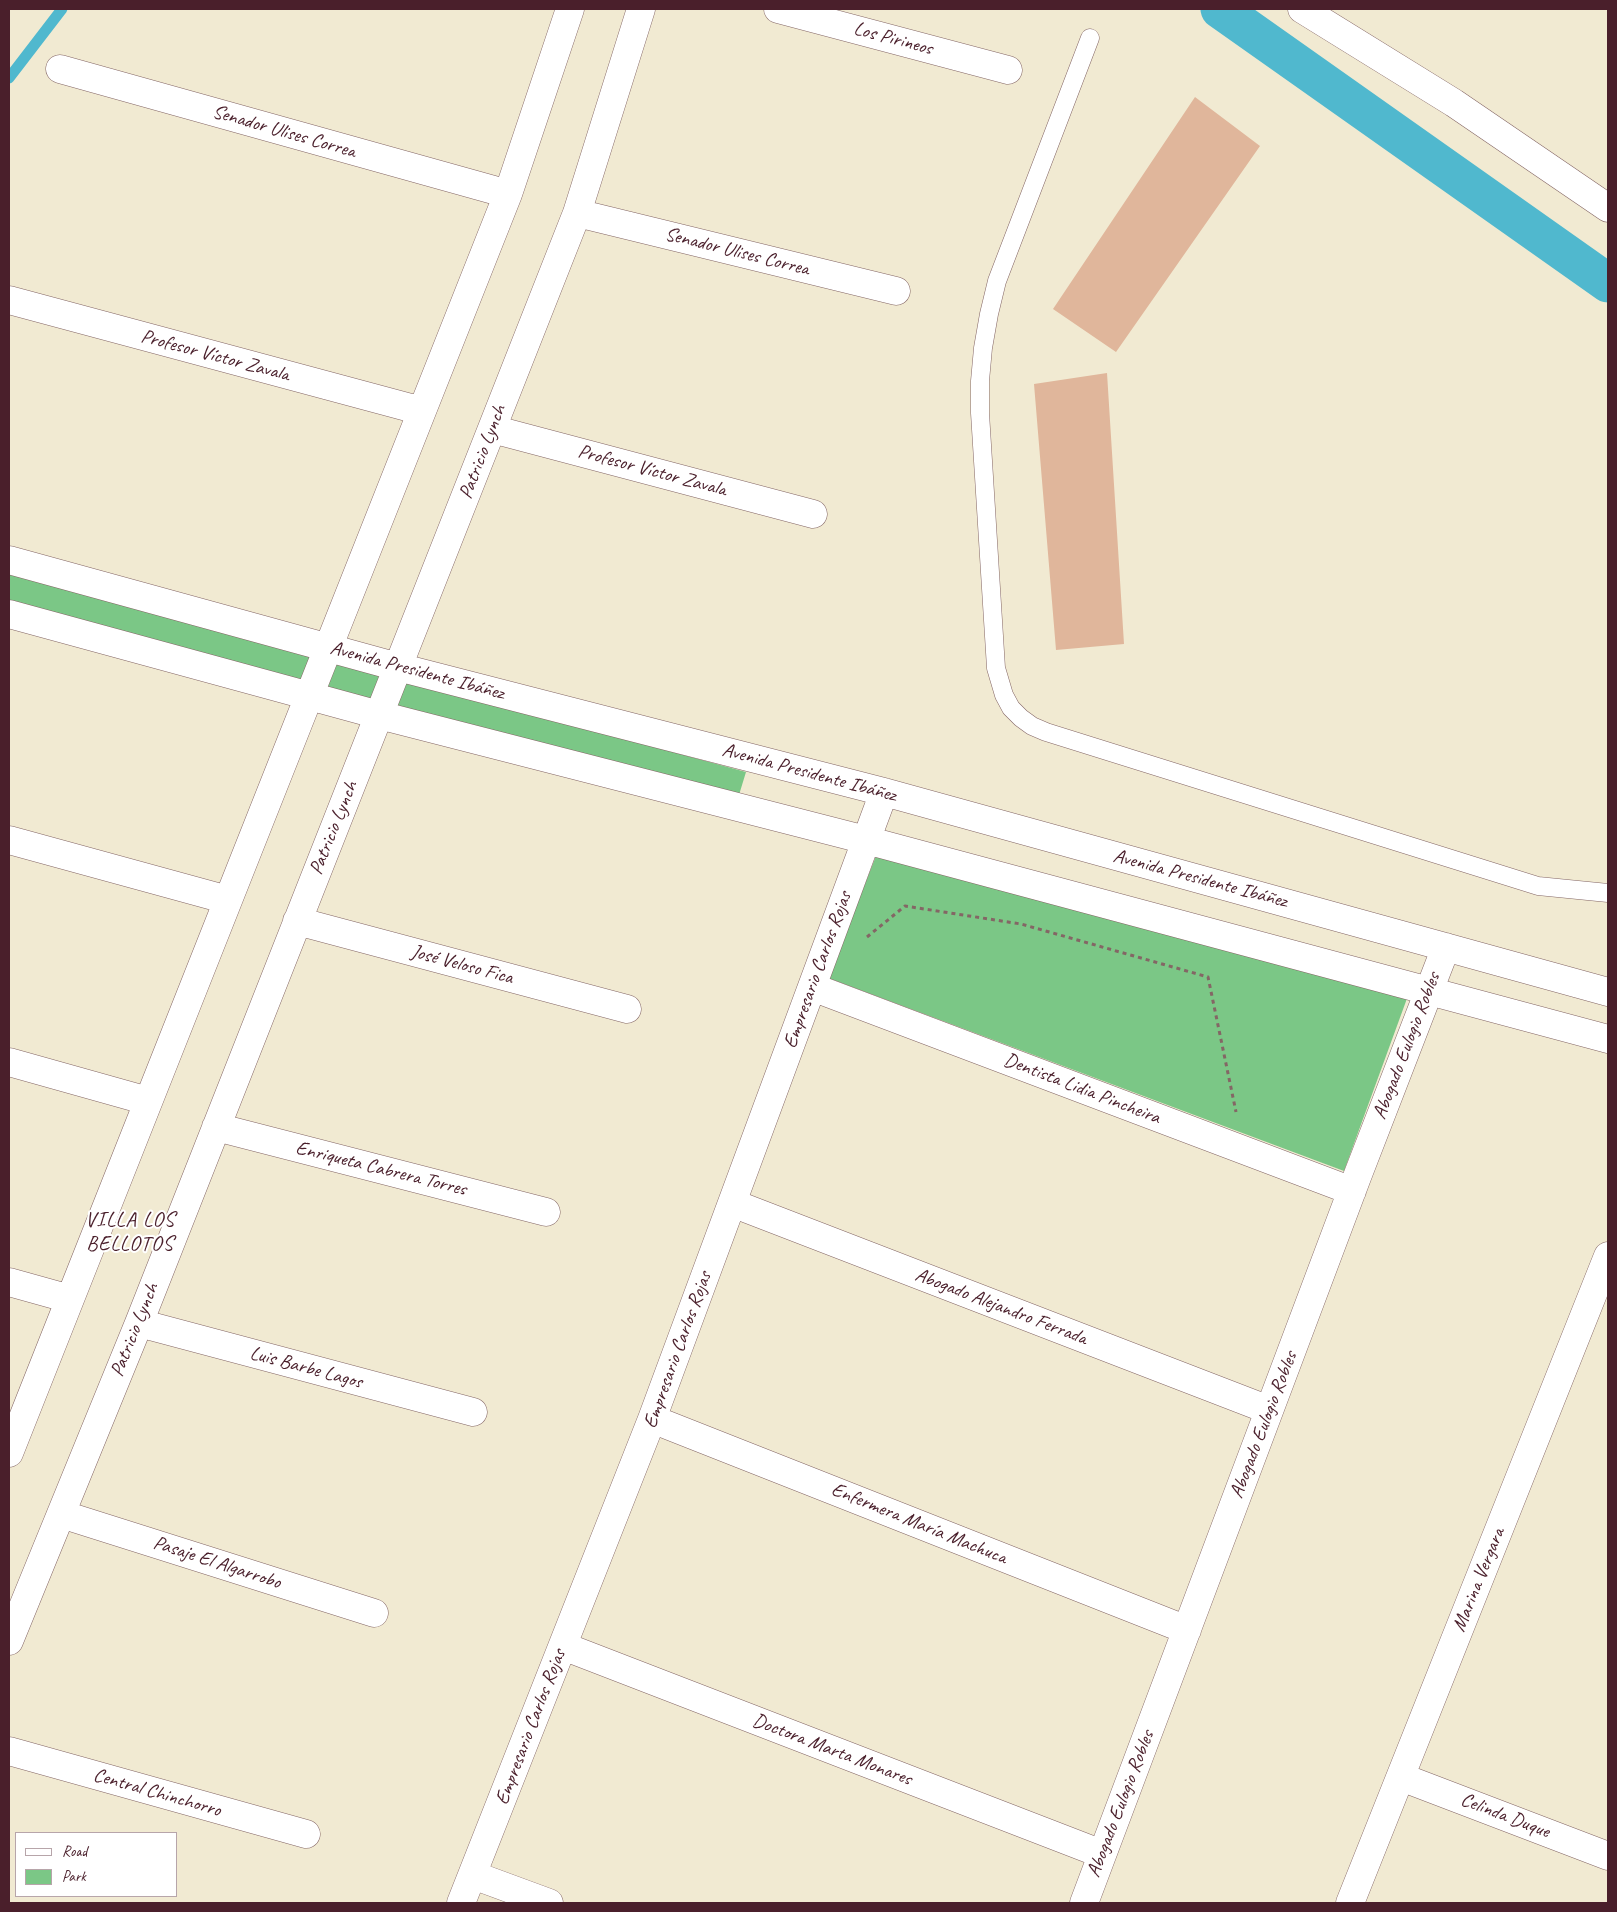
<!DOCTYPE html>
<meta charset="utf-8">
<style>
body{margin:0}
#map{position:relative;width:1617px;height:1912px;overflow:hidden;background:#f1ead2;font-family:Caveat,sans-serif}
canvas{display:block}
.frame{position:absolute;inset:0;border:10px solid #4a1f2b;pointer-events:none}
.legend{position:absolute;left:15px;top:1832px;width:162px;height:65px;box-sizing:border-box;background:#fff;border:1px solid #b7a5aa;margin:0;padding:6px 9px;list-style:none;font-size:15px;color:#4a1f2b}
.legend li{display:flex;align-items:center;gap:10px;height:25px}
.legend b{width:25px;border:1px solid #b7a5aa}
</style>
<div id="map">
<canvas width="1617" height="1912"></canvas>
<div class="frame"></div>
<ul class="legend">
<li><b style="height:6px;background:#fff"></b>Road</li>
<li><b style="height:14px;background:#7bc786"></b>Park</li>
</ul>
</div>
<script>
const ctx = document.querySelector('canvas').getContext('2d');
ctx.lineJoin = 'round';
function fillPath(path, color) {
  ctx.fillStyle = color;
  ctx.fill(path, 'evenodd');
}
function shape(rows) {
  const path = new Path2D();
  for (const r of rows) {
    path.moveTo(r[0], r[1]);
    for (let i = 2; i < r.length; i += 2) path.lineTo(r[i], r[i + 1]);
  }
  return path;
}
function strokePath(path, color, width, dash) {
  ctx.strokeStyle = color;
  ctx.lineWidth = width;
  ctx.lineCap = dash ? 'butt' : 'round';
  ctx.setLineDash(dash || []);
  ctx.stroke(path);
}
function label(font, color, halo, rows, align = 'center') {
  ctx.font = font + ' Caveat,sans-serif';
  ctx.lineWidth = 4;
  ctx.setLineDash([]);
  ctx.textBaseline = 'middle';
  ctx.strokeStyle = halo;
  ctx.fillStyle = color;
  for (const [text, x, y, turn = 0] of rows) {
    ctx.save();
    ctx.translate(x, y);
    ctx.rotate((+turn || 0) * Math.PI / 180);
    ctx.textAlign = isNaN(turn) ? turn : align;
    if (halo) ctx.strokeText(text, 0, 0);
    ctx.fillText(text, 0, 0);
    ctx.restore();
  }
}
const green = shape([
 [9,571,746,772,735,808,9,612],
 [876,856,1409,993,1344,1171,828,978]
]);
const stream = shape([
 [9,78,62,9]
]);
const canal = shape([
 [1220,9,1608,283]
]);
const building = shape([
 [1195,97,1260,146,1116,352,1053,309],
 [1107,373,1124,644,1056,650,1034,384]
]);
const path = shape([
 [867,937,905,906,1021,924,1208,977,1236,1112]
]);
const lane = shape([
 [1090,38,997,281,989,314,983,348,980,381,980,413,996,668,1004,695,1011,708,1021,718,1032,726,1046,732,1538,886,1608,893]
]);
const street = shape([
 [778,9,1008,70],
 [1302,9,1454,103,1608,208],
 [60,69,508,194],
 [577,213,896,291],
 [9,300,422,411],
 [492,429,813,514],
 [9,560,398,667,884,792,1608,992],
 [9,614,379,715,866,840,1608,1039],
 [9,840,228,900],
 [297,921,627,1009],
 [812,987,1352,1191],
 [9,1062,148,1101],
 [216,1127,546,1212],
 [732,1203,1269,1410],
 [9,1282,70,1299],
 [139,1323,473,1412],
 [652,1419,1187,1630],
 [9,1453,508,194,570,9],
 [61,1514,374,1613],
 [9,1641,139,1323,577,213,641,9],
 [563,1646,1102,1854],
 [9,1751,306,1834],
 [1401,1777,1608,1856],
 [473,1875,549,1903],
 [461,1903,652,1419,884,792],
 [1084,1903,1357,1177,1446,947],
 [1350,1903,1608,1256]
]);
const streetNames = [
 ["Los Pirineos",893,39,15],
 ["Senador Ulises Correa",284,132,16],
 ["Senador Ulises Correa",737,252,14],
 ["Profesor Víctor Zavala",215,356,15],
 ["Patricio Lynch",483,452,-69],
 ["Profesor Víctor Zavala",652,471,15],
 ["Avenida Presidente Ibáñez",417,671,15],
 ["Avenida Presidente Ibáñez",809,773,15],
 ["Patricio Lynch",334,828,-68],
 ["Avenida Presidente Ibáñez",1200,879,15],
 ["José Veloso Fica",462,965,15],
 ["Empresario Carlos Rojas",818,970,-70],
 ["Abogado Eulogio Robles",1407,1046,-69],
 ["Dentista Lidia Pincheira",1082,1089,21],
 ["Enriqueta Cabrera Torres",381,1169,14],
 ["Abogado Alejandro Ferrada",1001,1307,21],
 ["Patricio Lynch",135,1330,-68],
 ["Empresario Carlos Rojas",678,1350,-70],
 ["Luis Barbe Lagos",306,1368,15],
 ["Abogado Eulogio Robles",1264,1425,-69],
 ["Enfermera María Machuca",919,1524,22],
 ["Pasaje El Algarrobo",217,1563,18],
 ["Marina Vergara",1479,1580,-68],
 ["Empresario Carlos Rojas",531,1727,-69],
 ["Doctora Marta Monares",832,1750,21],
 ["Central Chinchorro",157,1793,16],
 ["Abogado Eulogio Robles",1121,1804,-69],
 ["Celinda Duque",1505,1816,21]
];
const neighbourhoodNames = [
 ["VILLA LOS",130,1220],
 ["BELLOTOS",130,1244]
];
fillPath(green, '#7bc786');
strokePath(stream, '#50b8ce', 11);
strokePath(canal, '#50b8ce', 39);
fillPath(building, '#e0b69b');
strokePath(lane, '#846665', 19);
strokePath(street, '#846665', 29);
strokePath(path, '#846665', 3, [4, 4]);
strokePath(lane, '#fff', 18);
strokePath(street, '#fff', 28);
label('20px', '#4a1f2b', '#fff', streetNames);
ctx.letterSpacing = '1px';
label('21px', '#4a1f2b', '#fff', neighbourhoodNames);
ctx.letterSpacing = '0px';
</script>
